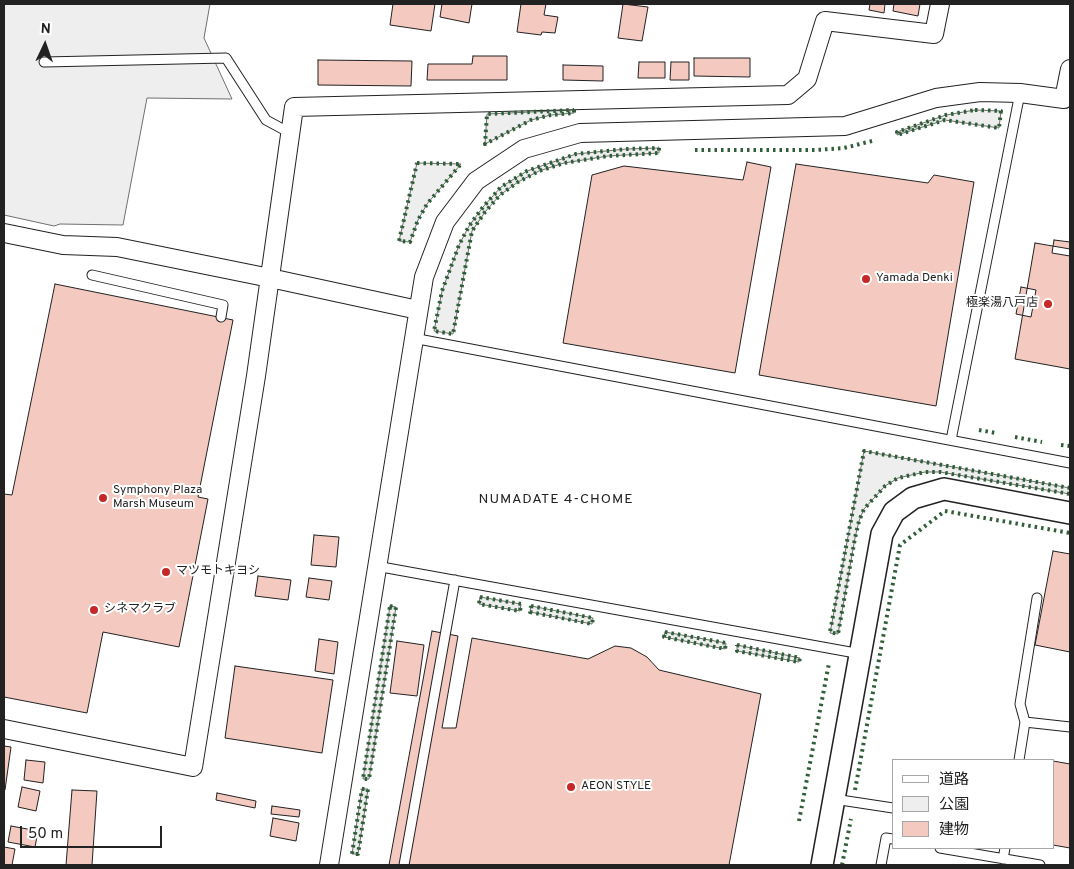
<!DOCTYPE html>
<meta charset="utf-8">
<style>
body{margin:0}
#map{position:relative;width:1074px;height:869px;overflow:hidden;background:#fff;font-family:Overpass,"Noto Sans JP",sans-serif}
canvas{display:block}
.frame{position:absolute;inset:0;border:5px solid #222;pointer-events:none}
.legend{position:absolute;left:892px;top:759px;width:162px;height:90px;box-sizing:border-box;background:#fff;border:1px solid #a7a7a7;margin:0;padding:6px 9px;list-style:none;font-size:15px;color:#222}
.legend li{display:flex;align-items:center;gap:10px;height:25px}
.legend b{width:25px;border:1px solid #a7a7a7}
.north{position:absolute;left:20px;top:20px;width:50px;height:50px;-webkit-text-stroke:4px #fff;paint-order:stroke;rotate:3deg;font-size:14px;font-weight:700;line-height:20px;text-align:center;color:#222}
.north::after{content:'';display:block;margin:auto;width:18px;height:22px;background:#222;clip-path:polygon(50% 0,100% 100%,50% 72%,0 100%)}
.scale{position:absolute;left:20px;top:826px;width:142px;height:22px;box-sizing:border-box;border:2px solid #222;border-top:0;padding-left:6px;font-size:15px;line-height:18px;white-space:nowrap;color:#222;-webkit-text-stroke:4px #fff;paint-order:stroke}
</style>
<div id="map">
<canvas width="1074" height="869"></canvas>
<div class="frame"></div>
<ul class="legend">
<li><b style="height:6px;background:#fff"></b>道路</li>
<li><b style="height:14px;background:#eee"></b>公園</li>
<li><b style="height:14px;background:#f3c9c0"></b>建物</li>
</ul>
<div class="north">N</div>
<div class="scale">50 m</div>
</div>
<script>
const ctx = document.querySelector('canvas').getContext('2d');
ctx.lineJoin = 'round';
function fillPath(path, color) {
  ctx.fillStyle = color;
  ctx.fill(path, 'evenodd');
}
function shape(rows) {
  const path = new Path2D();
  for (const r of rows) {
    path.moveTo(r[0], r[1]);
    for (let i = 2; i < r.length; i += 2) path.lineTo(r[i], r[i + 1]);
  }
  return path;
}
function strokePath(path, color, width, dash) {
  ctx.strokeStyle = color;
  ctx.lineWidth = width;
  ctx.lineCap = dash ? 'butt' : 'round';
  ctx.setLineDash(dash || []);
  ctx.stroke(path);
}
function label(font, color, halo, rows, align = 'center') {
  ctx.font = font + ' Overpass,"Noto Sans JP",sans-serif';
  ctx.lineWidth = 4;
  ctx.setLineDash([]);
  ctx.textBaseline = 'middle';
  ctx.strokeStyle = halo;
  ctx.fillStyle = color;
  for (const [text, x, y, turn = 0] of rows) {
    ctx.save();
    ctx.translate(x, y);
    ctx.rotate((+turn || 0) * Math.PI / 180);
    ctx.textAlign = isNaN(turn) ? turn : align;
    if (halo) ctx.strokeText(text, 0, 0);
    ctx.fillText(text, 0, 0);
    ctx.restore();
  }
}
const green = shape([
 [4,4,210,4,204,38,232,99,147,98,123,225,60,224,54,226,4,215,4,4],
 [574,110,574,113,551,115,531,120,485,144,487,114,574,110],
 [975,110,1001,111,999,128,945,120,897,135,897,132,946,115,975,110],
 [659,148,659,153,608,156,564,163,539,171,518,182,500,195,485,212,472,231,453,334,434,331,442,291,459,245,469,226,483,207,501,187,527,171,576,154,626,149,659,148],
 [417,163,461,164,427,204,418,220,410,242,399,241,417,163],
 [864,451,1070,488,1070,494,940,472,925,472,898,478,885,486,864,509,859,521,855,538,838,634,830,633,864,451],
 [480,597,521,604,520,611,479,604,480,597],
 [390,606,396,607,369,779,363,779,390,606],
 [531,606,593,618,592,624,530,612,531,606],
 [665,632,726,643,725,649,664,637,665,632],
 [737,645,800,658,799,662,737,651,737,645],
 [362,789,368,789,358,854,352,854,362,789]
]);
const building = shape([
 [393,4,435,4,431,31,390,25,393,4],
 [442,4,472,4,469,23,440,17,442,4],
 [521,4,546,4,544,15,558,17,555,33,542,32,541,35,517,32,521,4],
 [623,4,648,7,642,41,618,38,623,4],
 [870,4,885,4,884,13,869,10,870,4],
 [894,4,920,4,918,16,893,11,894,4],
 [473,56,507,56,507,80,427,80,428,64,472,64,473,56],
 [694,58,750,58,750,77,694,76,694,58],
 [318,60,412,61,411,86,318,85,318,60],
 [639,62,665,62,665,78,638,78,639,62],
 [671,62,689,62,689,80,670,80,671,62],
 [563,65,603,66,603,81,563,80,563,65],
 [747,162,771,167,735,373,563,343,592,175,624,166,743,180,747,162],
 [796,164,928,183,934,175,974,182,936,406,759,375,796,164],
 [1054,240,1070,242,1070,256,1052,253,1054,240],
 [1035,243,1070,249,1070,369,1015,359,1035,243],
 [55,284,233,320,198,497,208,499,179,647,103,632,87,713,4,697,4,494,12,495,55,284],
 [1021,287,1036,290,1031,317,1016,314,1021,287],
 [314,535,339,537,336,567,311,565,314,535],
 [1053,551,1070,554,1070,652,1035,645,1053,551],
 [258,576,291,580,288,600,255,596,258,576],
 [309,578,332,581,329,600,306,597,309,578],
 [432,631,458,636,442,728,456,728,472,638,588,659,615,646,631,648,647,657,659,670,761,694,729,865,389,865,432,631],
 [319,639,338,642,334,674,315,671,319,639],
 [397,641,424,645,417,696,390,693,397,641],
 [235,666,333,680,322,753,225,738,235,666],
 [4,746,11,747,5,790,4,790,4,746],
 [26,760,45,762,43,783,24,780,26,760],
 [1053,761,1070,764,1070,848,1053,845,1053,761],
 [22,787,40,791,36,811,18,807,22,787],
 [72,790,97,791,92,865,66,865,72,790],
 [217,793,256,801,255,808,216,800,217,793],
 [272,806,300,810,299,817,271,814,272,806],
 [273,818,299,823,296,841,270,836,273,818],
 [11,826,38,831,35,847,8,842,11,826],
 [4,847,15,849,12,865,4,865,4,847]
]);
const service = shape([
 [44,62,226,58,266,120,290,133],
 [92,275,223,305,221,317],
 [413,338,1070,463],
 [951,440,1020,93],
 [376,566,861,654],
 [1025,722,1070,727],
 [1019,760,1025,722,1020,704,1037,598],
 [834,799,893,808],
 [940,848,1040,865],
 [1003,859,1005,848],
 [404,865,455,580],
 [881,865,886,838,893,839]
]);
const minor = shape([
 [4,233,63,245,117,247,270,278,418,310],
 [4,729,193,767,256,376,294,107,788,95,807,79,825,21,934,34,940,4],
 [329,865,424,277,445,222,476,181,524,149,580,133,845,126,936,98,980,92,1020,93,1064,99,1070,69]
]);
const tertiary = shape([
 [822,865,882,534,894,512,913,498,944,489,1070,513]
]);
const hedge = shape([
 [574,110,574,113,551,115,531,120,485,144,487,114,574,110],
 [975,110,1001,111,999,128,945,120,897,135,897,132,946,115,975,110],
 [659,148,659,153,608,156,564,163,539,171,518,182,500,195,485,212,472,231,453,334,434,331,442,291,459,245,469,226,483,207,501,187,527,171,576,154,626,149,659,148],
 [695,150,816,150,844,148,876,140],
 [417,163,461,164,427,204,418,220,410,242,399,241,417,163],
 [979,430,996,433],
 [1015,437,1042,442],
 [1061,445,1070,446],
 [1070,488,864,451,830,632,838,634,855,538,859,521,864,509,885,486,898,478,925,472,940,472,1070,494],
 [480,597,521,604,520,611,479,604,480,597],
 [390,606,396,607,369,779,363,779,390,606],
 [531,606,593,618,592,624,530,612,531,606],
 [665,632,726,643,725,649,664,637,665,632],
 [737,645,800,658,799,662,737,651,737,645],
 [362,789,368,789,358,854,352,854,362,789],
 [855,790,900,545,945,511,1070,533],
 [799,821,829,663],
 [842,865,851,819]
]);
const markers = [
 [866,279,5,"#c62828"],
 [1048,304,5,"#c62828"],
 [103,498,5,"#c62828"],
 [166,572,5,"#c62828"],
 [94,610,5,"#c62828"],
 [571,787,5,"#c62828"]
];
const poiNames = [
 ["Yamada Denki",876,279],
 ["極楽湯八戸店",1038,304,"right"],
 ["Symphony Plaza",113,491],
 ["Marsh Museum",113,505],
 ["マツモトキヨシ",176,572],
 ["シネマクラブ",104,610],
 ["AEON STYLE",581,787]
];
const neighbourhoodNames = [
 ["NUMADATE 4-CHOME",556,500]
];
fillPath(green, '#eee');
strokePath(green, '#6f6f6f', 1);
fillPath(building, '#f3c9c0');
strokePath(building, '#222', 1);
strokePath(service, '#222', 11);
strokePath(minor, '#222', 20);
strokePath(tertiary, '#222', 24);
strokePath(service, '#fff', 9);
strokePath(minor, '#fff', 18);
strokePath(tertiary, '#fff', 21);
strokePath(hedge, '#2f5e38', 4, [2.5, 4]);
for (const [x, y, r, color] of markers) {
  const dot = new Path2D();
  dot.arc(x, y, r, 0, 2 * Math.PI);
  ctx.fillStyle = color;
  ctx.fill(dot);
  strokePath(dot, '#fff', 2);
}
label('12px', '#222', '#fff', poiNames, 'left');
ctx.letterSpacing = '1px';
label('14px', '#222', '#fff', neighbourhoodNames);
ctx.letterSpacing = '0px';
</script>
